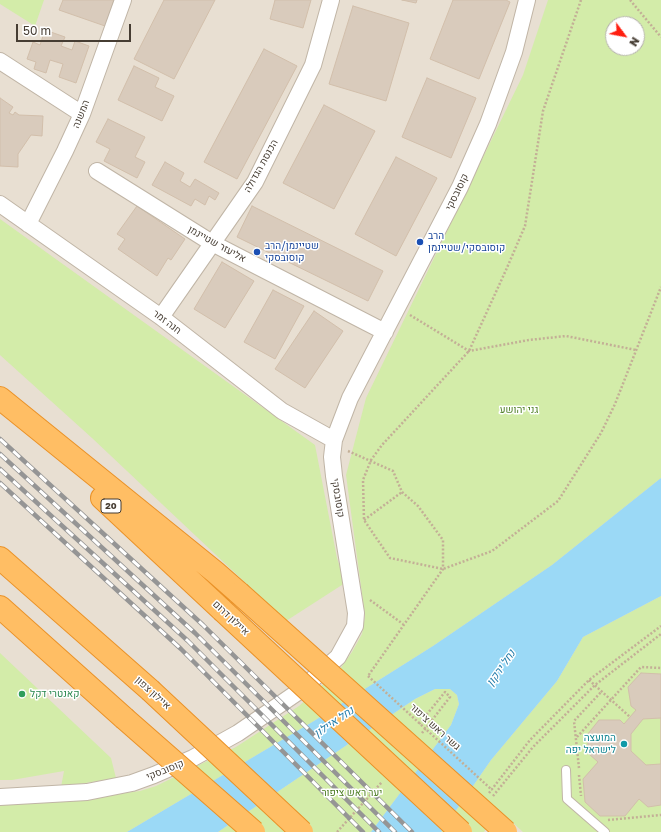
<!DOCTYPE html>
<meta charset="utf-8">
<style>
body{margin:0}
#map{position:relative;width:661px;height:832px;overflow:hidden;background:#f4eee4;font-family:"Golos Text",sans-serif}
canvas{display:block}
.north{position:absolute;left:605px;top:16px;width:40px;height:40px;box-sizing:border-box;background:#fff;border:1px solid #b5b1ad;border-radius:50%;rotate:122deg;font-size:11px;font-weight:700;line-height:16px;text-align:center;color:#463d33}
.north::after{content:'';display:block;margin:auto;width:14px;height:18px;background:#ff1f10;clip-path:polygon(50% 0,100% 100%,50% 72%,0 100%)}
.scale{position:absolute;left:16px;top:24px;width:115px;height:18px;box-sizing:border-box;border:2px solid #463d33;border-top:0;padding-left:5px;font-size:12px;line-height:14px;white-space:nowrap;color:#463d33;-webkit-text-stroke:3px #fff;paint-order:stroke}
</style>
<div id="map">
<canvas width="661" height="832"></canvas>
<div class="north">N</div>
<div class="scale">50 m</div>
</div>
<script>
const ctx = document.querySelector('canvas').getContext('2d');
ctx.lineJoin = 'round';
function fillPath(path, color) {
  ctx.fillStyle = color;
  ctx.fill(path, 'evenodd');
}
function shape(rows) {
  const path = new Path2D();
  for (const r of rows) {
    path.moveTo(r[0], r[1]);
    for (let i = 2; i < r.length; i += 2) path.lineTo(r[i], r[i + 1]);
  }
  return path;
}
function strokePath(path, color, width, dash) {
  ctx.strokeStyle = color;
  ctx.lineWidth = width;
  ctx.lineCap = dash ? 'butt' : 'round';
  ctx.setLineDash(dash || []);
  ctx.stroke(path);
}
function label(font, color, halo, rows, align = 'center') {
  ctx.font = font + ' "Golos Text",Heebo,sans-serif';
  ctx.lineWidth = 3;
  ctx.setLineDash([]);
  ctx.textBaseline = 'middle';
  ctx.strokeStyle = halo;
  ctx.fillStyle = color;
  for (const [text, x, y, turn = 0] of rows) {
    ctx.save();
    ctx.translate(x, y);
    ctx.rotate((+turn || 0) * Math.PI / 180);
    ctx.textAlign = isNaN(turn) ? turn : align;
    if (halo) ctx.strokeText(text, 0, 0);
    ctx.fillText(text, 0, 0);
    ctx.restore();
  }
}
const residential = shape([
 [0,0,661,0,661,832,0,832],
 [613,24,637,24,637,48,613,48]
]);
const green = shape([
 [0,0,44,0,35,26,0,4],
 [548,0,661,0,661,478,552,565,433,646,314,721,127,832,0,832,0,804,47,803,140,791,156,786,236,747,299,706,340,669,352,652,362,634,365,616,346,475,366,398,523,75],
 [613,24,637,24,637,48,613,48],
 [0,219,315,445,337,558,345,583,286,621,92,438,0,355],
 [661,596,661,832,523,832,498,809,484,832,441,832,491,760,557,681,583,637],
 [0,653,111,758,116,778,61,787,64,771,12,780,0,780],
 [435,689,450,689,457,695,459,704,451,725,371,832,218,832,415,699]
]);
const water = shape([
 [661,478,661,596,583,637,557,681,491,760,441,832,371,832,451,725,459,704,457,695,450,689,435,689,415,699,218,832,127,832,314,721,433,646,552,565]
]);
const building = shape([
 [63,0,114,0,105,26,59,10,63,0],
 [164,0,215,0,174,79,134,59,164,0],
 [275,0,311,0,303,28,270,19,275,0],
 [402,0,417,0,416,3,402,0],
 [453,0,506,0,510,2,479,79,430,59,453,0],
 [353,6,409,23,386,101,329,84,353,6],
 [45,30,65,37,61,46,72,50,75,41,89,46,76,83,59,77,63,64,50,60,46,73,34,69,36,62,27,59,33,42,40,45,45,30],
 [264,49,297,66,237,179,204,162,264,49],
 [134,66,159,78,155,87,174,96,162,121,118,100,134,66],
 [427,78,476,98,451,158,402,137,427,78],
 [0,98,13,107,9,113,13,115,15,112,19,115,43,116,42,136,31,135,18,154,18,167,0,166,0,98],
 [324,105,375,131,334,209,283,183,324,105],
 [108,119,145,137,135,157,145,162,137,178,104,161,110,149,96,142,108,119],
 [396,157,437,178,396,256,355,234,396,157],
 [165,162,184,173,180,181,190,187,195,179,219,193,215,200,209,196,205,205,195,199,191,206,152,185,165,162],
 [137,206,185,239,171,260,168,258,157,276,118,249,125,239,117,234,137,206],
 [252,206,383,271,368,301,237,237,252,206],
 [222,262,254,281,225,328,194,309,222,262],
 [273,290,304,306,275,359,244,342,273,290],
 [314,311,343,331,305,388,275,369,314,311],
 [641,673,661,674,661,805,648,807,639,799,625,816,600,816,585,802,583,779,598,762,589,754,587,735,599,720,620,720,624,724,636,710,631,706,628,687,641,673],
 [661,718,661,764,646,765,631,751,631,734,643,719,661,718]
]);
const path = shape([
 [581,0,543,111,525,226,506,270,469,351,382,445,371,460,363,480,364,520,390,558,443,569,492,551,558,501,601,433,615,404,661,287],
 [630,0,661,37],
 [410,315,469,351,529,340,566,336,636,350],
 [348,451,393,471,402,492,418,506,443,540,443,569,368,676],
 [364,520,402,492],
 [370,600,403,624],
 [589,680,630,717],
 [419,724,445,692,450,697,422,733],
 [577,737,641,667,661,668],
 [579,768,574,721,602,691],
 [579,775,581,796],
 [489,793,530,740,589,680,661,626],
 [493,796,533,747,595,685,661,634],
 [608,820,661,815],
 [337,832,382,782]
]);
const service = shape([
 [566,770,567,799,605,832]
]);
const minor = shape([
 [0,61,82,114],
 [97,171,212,243,385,332],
 [0,204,161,317,282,411,334,440],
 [28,224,65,151,82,114,123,0],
 [161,317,255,182,313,65,331,0],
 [0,797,87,792,132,783,154,775,193,758,238,733,298,692,338,657,355,626,356,613,334,476,332,457,334,440,350,398,460,187,488,124,514,52,527,0]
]);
const motorway = shape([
 [0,398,215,572,239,593],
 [102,498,222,610],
 [0,558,150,690],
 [0,607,124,718]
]);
const rail = shape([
 [0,439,203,625,412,832],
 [0,454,195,633,395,832],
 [0,469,188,641,379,832],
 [0,483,181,649,363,832]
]);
const pathBridge = shape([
 [368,676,492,790]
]);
const motorwayBridge = shape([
 [239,593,506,832],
 [222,610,461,832],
 [150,690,302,832],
 [124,718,254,832]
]);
const markers = [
 [420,242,4,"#1a4fb4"],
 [257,252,4,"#1a4fb4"],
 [22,694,4,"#2e9e5b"],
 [624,744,4,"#0f9aa8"]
];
const shields = [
 [111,506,20]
];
const shieldNames = [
 ["20",111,506]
];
const streetNames = [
 ["המשנה",81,114,-68],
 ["הכנסת הגדולה",261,166,-61],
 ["קוסובסקי",457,192,-64],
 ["אליעזר שטיינמן",217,244,29],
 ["חנה זמר",167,322,37],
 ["קוסובסקי",338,498,81],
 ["איילון דרום",231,618,43],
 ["איילון צפון",153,693,42],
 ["גשר ראש ציפור",435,727,42],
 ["קוסובסקי",165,770,-22]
];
const transitNames = [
 ["הרב",428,236],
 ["קוסובסקי/שטיינמן",428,248],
 ["שטיינמן/הרב",265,246],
 ["קוסובסקי",265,258]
];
const parkNames = [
 ["גני יהושע",519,410],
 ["יער ראש ציפור",352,793]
];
const leisureNames = [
 ["קאנטרי דקל",30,694]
];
const cultureNames = [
 ["המועצה",616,738],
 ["לישראל יפה",616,750]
];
const waterNames = [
 ["נחל ירקון",501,668,-55],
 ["נחל איילון",334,722,-34]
];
fillPath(residential, '#e8dfd2');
fillPath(green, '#d3eca9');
fillPath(water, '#9bd9f6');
fillPath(building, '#d9cbbc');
strokePath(building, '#d2bfab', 1);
strokePath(service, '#c0b5a6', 10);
strokePath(minor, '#c0b5a6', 18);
strokePath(motorway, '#ea9228', 24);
strokePath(path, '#c3af96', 2.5, [2, 2]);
strokePath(service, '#fff', 8);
strokePath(minor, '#fff', 16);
strokePath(motorway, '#ffbe64', 22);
strokePath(rail, '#959595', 4.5);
strokePath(rail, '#fff', 3, [9]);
strokePath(motorwayBridge, '#ea9228', 24, []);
strokePath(pathBridge, '#c3af96', 2.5, [2, 2]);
strokePath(motorwayBridge, '#ffbe64', 22);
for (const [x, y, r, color] of markers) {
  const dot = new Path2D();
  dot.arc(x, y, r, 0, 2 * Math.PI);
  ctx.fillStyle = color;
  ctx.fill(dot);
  strokePath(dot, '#fff', 1.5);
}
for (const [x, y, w] of shields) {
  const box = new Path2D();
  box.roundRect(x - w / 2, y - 7, w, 14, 3);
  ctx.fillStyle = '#fff';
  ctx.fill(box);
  strokePath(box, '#463d33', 1);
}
label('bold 9px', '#463d33', null, shieldNames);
label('10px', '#463d33', '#fff', streetNames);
label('10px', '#164399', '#fff', transitNames, 'left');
label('10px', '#4c7d22', '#fff', parkNames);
label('10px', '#27864d', '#fff', leisureNames, 'left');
label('10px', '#0d838f', '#fff', cultureNames, 'right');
label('italic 11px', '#227caa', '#fff', waterNames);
</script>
